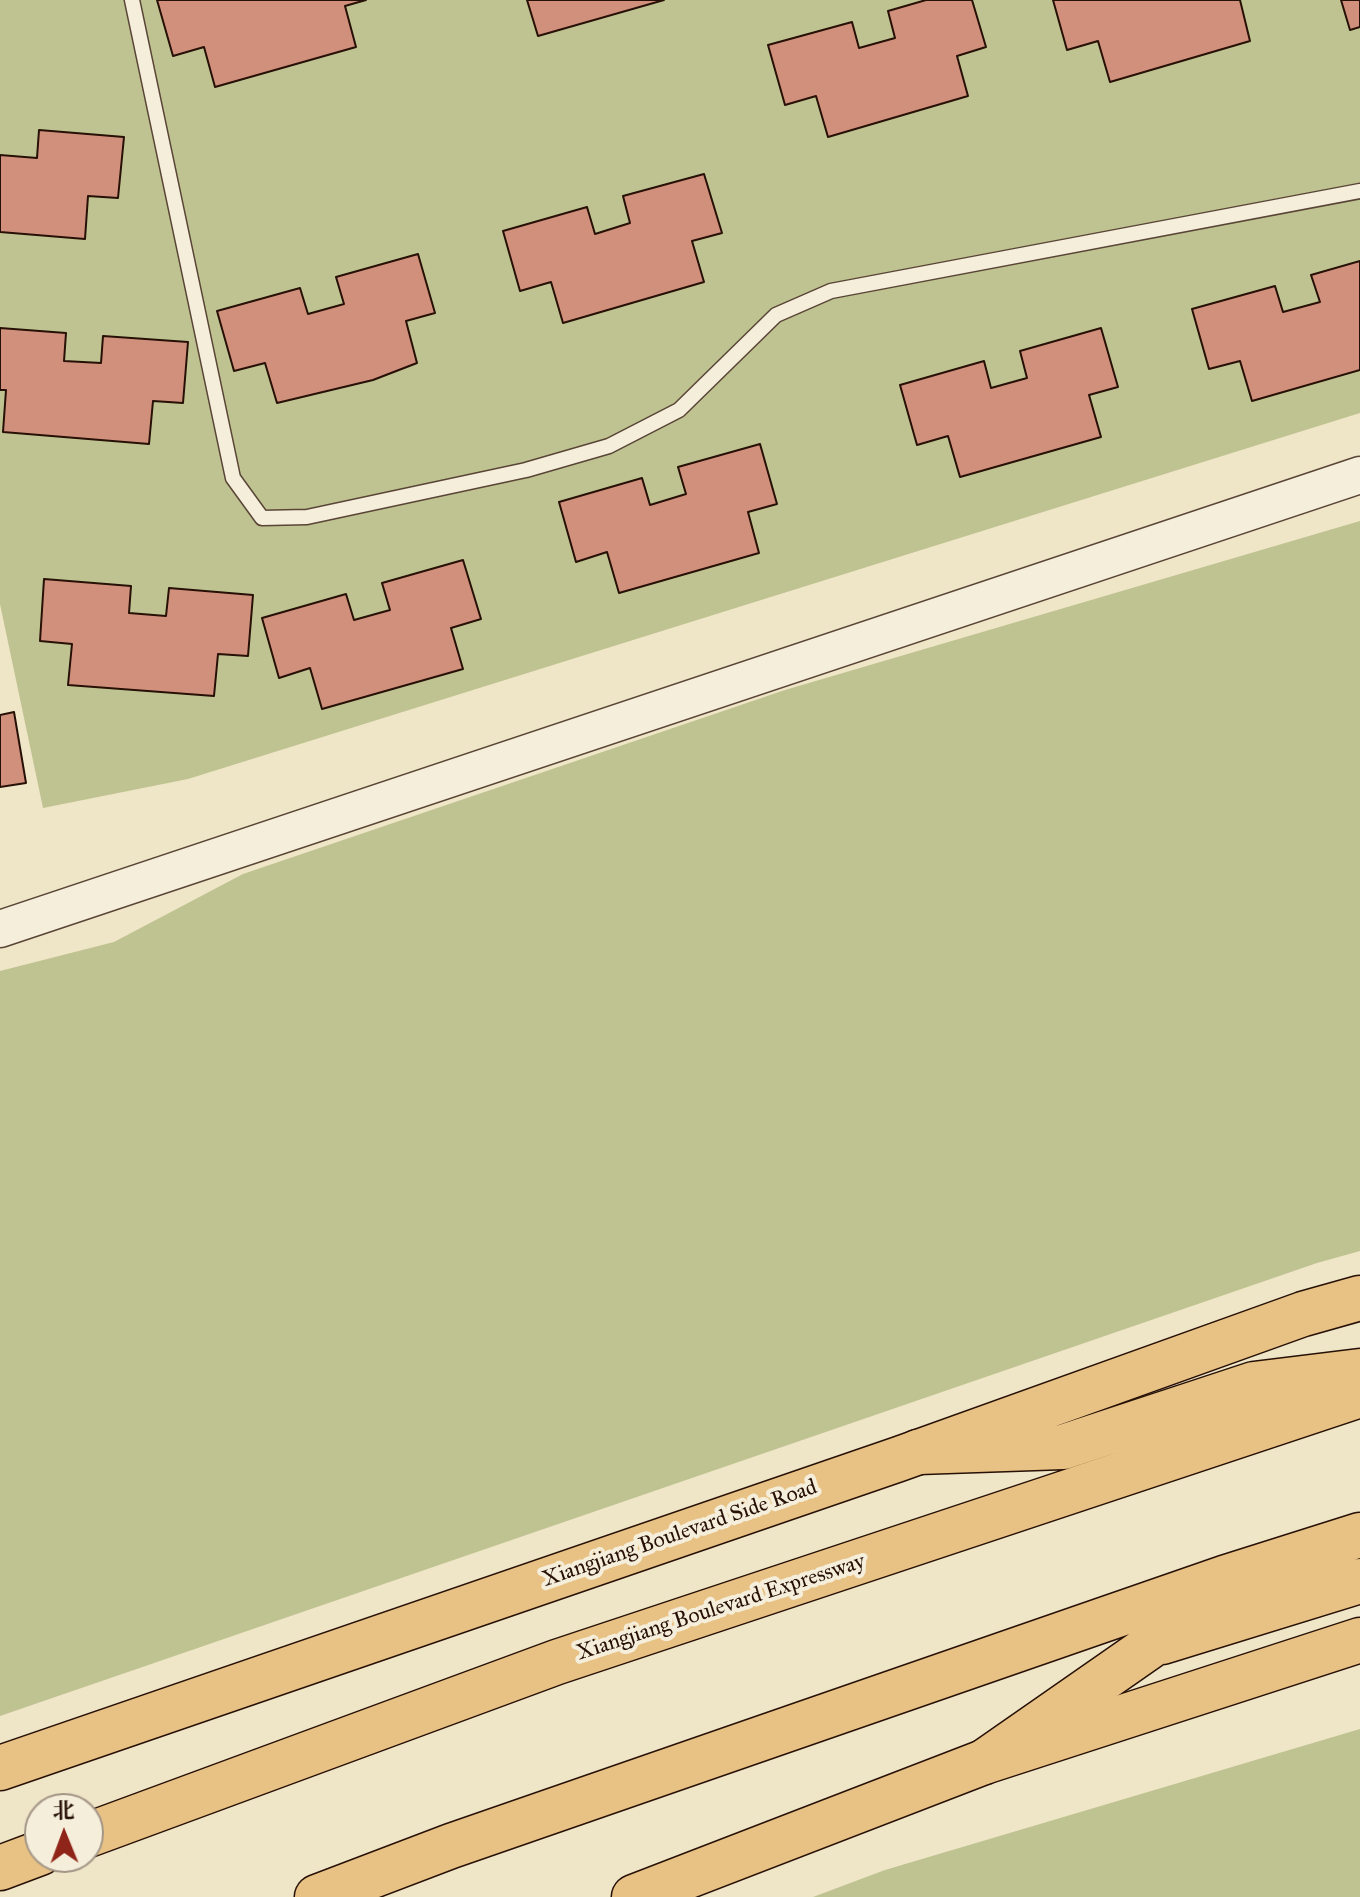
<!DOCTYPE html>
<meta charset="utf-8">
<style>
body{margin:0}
#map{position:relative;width:1360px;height:1897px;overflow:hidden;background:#efe5c7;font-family:"IM FELL Great Primer","Noto Serif SC",serif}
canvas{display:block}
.north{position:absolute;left:24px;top:1793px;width:80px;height:80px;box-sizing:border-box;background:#f5eedb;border:2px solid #a39586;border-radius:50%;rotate:359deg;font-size:22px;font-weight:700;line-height:32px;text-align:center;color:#271006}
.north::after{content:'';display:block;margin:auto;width:28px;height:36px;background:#8f2418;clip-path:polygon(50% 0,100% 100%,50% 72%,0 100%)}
</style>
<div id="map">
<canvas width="1360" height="1897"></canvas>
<div class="north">北</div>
</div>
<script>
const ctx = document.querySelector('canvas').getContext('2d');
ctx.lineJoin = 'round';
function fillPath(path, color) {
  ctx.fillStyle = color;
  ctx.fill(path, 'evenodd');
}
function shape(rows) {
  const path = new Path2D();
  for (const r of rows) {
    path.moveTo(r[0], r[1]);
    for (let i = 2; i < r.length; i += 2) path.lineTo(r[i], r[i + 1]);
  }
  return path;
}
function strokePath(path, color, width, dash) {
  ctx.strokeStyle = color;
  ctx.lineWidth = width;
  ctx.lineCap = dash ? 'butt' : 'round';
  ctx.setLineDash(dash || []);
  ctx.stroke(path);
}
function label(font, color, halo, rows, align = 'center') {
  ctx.font = font + ' "IM FELL Great Primer",serif';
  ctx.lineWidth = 8;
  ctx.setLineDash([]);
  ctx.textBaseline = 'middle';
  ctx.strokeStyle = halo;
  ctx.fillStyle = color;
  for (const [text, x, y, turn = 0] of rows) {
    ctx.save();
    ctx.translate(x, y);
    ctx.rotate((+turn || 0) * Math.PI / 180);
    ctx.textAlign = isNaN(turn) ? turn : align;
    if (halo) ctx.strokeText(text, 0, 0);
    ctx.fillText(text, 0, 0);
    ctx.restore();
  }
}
const green = shape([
 [0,0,1360,0,1360,413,188,779,43,808,0,604],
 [1360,521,1360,1251,1317,1263,0,1716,0,971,114,942,243,874,785,690],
 [1360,1729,1360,1897,813,1897,885,1870]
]);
const building = shape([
 [157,0,366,0,345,6,356,47,215,87,204,47,173,56,157,0],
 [527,0,664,0,538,36,527,0],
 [926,0,972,0,986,47,957,56,968,96,828,137,816,96,785,105,768,45,852,22,859,48,895,38,888,11,926,0],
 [1053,0,1240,0,1250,41,1110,82,1098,41,1067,50,1053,0],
 [1341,0,1360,0,1360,27,1350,30,1341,0],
 [39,130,124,137,118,198,88,196,85,239,0,232,0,155,37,158,39,130],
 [704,174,722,233,692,241,704,282,563,323,551,282,520,291,503,231,587,207,595,234,630,223,623,196,704,174],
 [418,254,435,313,406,321,417,363,373,380,277,403,265,363,234,371,217,311,300,288,308,314,344,304,336,277,418,254],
 [1360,261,1360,370,1252,401,1240,361,1209,369,1192,309,1275,286,1283,312,1320,302,1311,275,1360,261],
 [0,328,66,333,64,361,101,363,103,336,188,342,183,403,153,401,149,444,3,432,6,390,0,390,0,328],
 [1101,328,1118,387,1089,395,1101,437,960,477,948,436,917,445,900,385,984,361,991,388,1027,378,1020,351,1101,328],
 [760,444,777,504,748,512,759,553,619,593,607,552,576,562,559,502,642,478,650,505,686,494,678,467,760,444],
 [463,560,481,619,451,628,463,669,322,709,310,668,279,678,262,618,346,594,354,620,390,610,382,583,463,560],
 [44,579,131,586,129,613,166,616,169,588,253,595,248,656,218,654,214,696,68,685,72,644,40,641,44,579],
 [14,712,26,783,0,787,0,715,14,712]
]);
const service = shape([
 [132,0,233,478,262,518,307,517,526,470,609,446,679,410,776,315,831,291,1360,191]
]);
const tertiary = shape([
 [0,929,1360,475]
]);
const primary = shape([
 [0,1768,899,1459,1303,1314,1360,1298],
 [634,1897,984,1762,1360,1640]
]);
const trunk = shape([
 [918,1452,1063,1447,1254,1384,1360,1371],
 [1162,1642,1360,1581],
 [984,1762,1152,1645,1211,1590],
 [88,1835,557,1662,1360,1395],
 [0,1868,40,1853],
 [317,1897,451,1846,1224,1578,1360,1535]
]);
const streetNames = [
 ["Xiangjiang Boulevard Side Road",680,1534,-19],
 ["Xiangjiang Boulevard Expressway",721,1608,-18]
];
fillPath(green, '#bfc391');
fillPath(building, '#d1907c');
strokePath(building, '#271006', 2);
strokePath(service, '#594536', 17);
strokePath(tertiary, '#594536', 39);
strokePath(primary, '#271006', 47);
strokePath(trunk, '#271006', 47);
strokePath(service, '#f5eedb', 14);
strokePath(tertiary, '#f5eedb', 36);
strokePath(primary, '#e8c284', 44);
strokePath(trunk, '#e8c284', 44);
label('22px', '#271006', '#f5eedb', streetNames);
</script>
